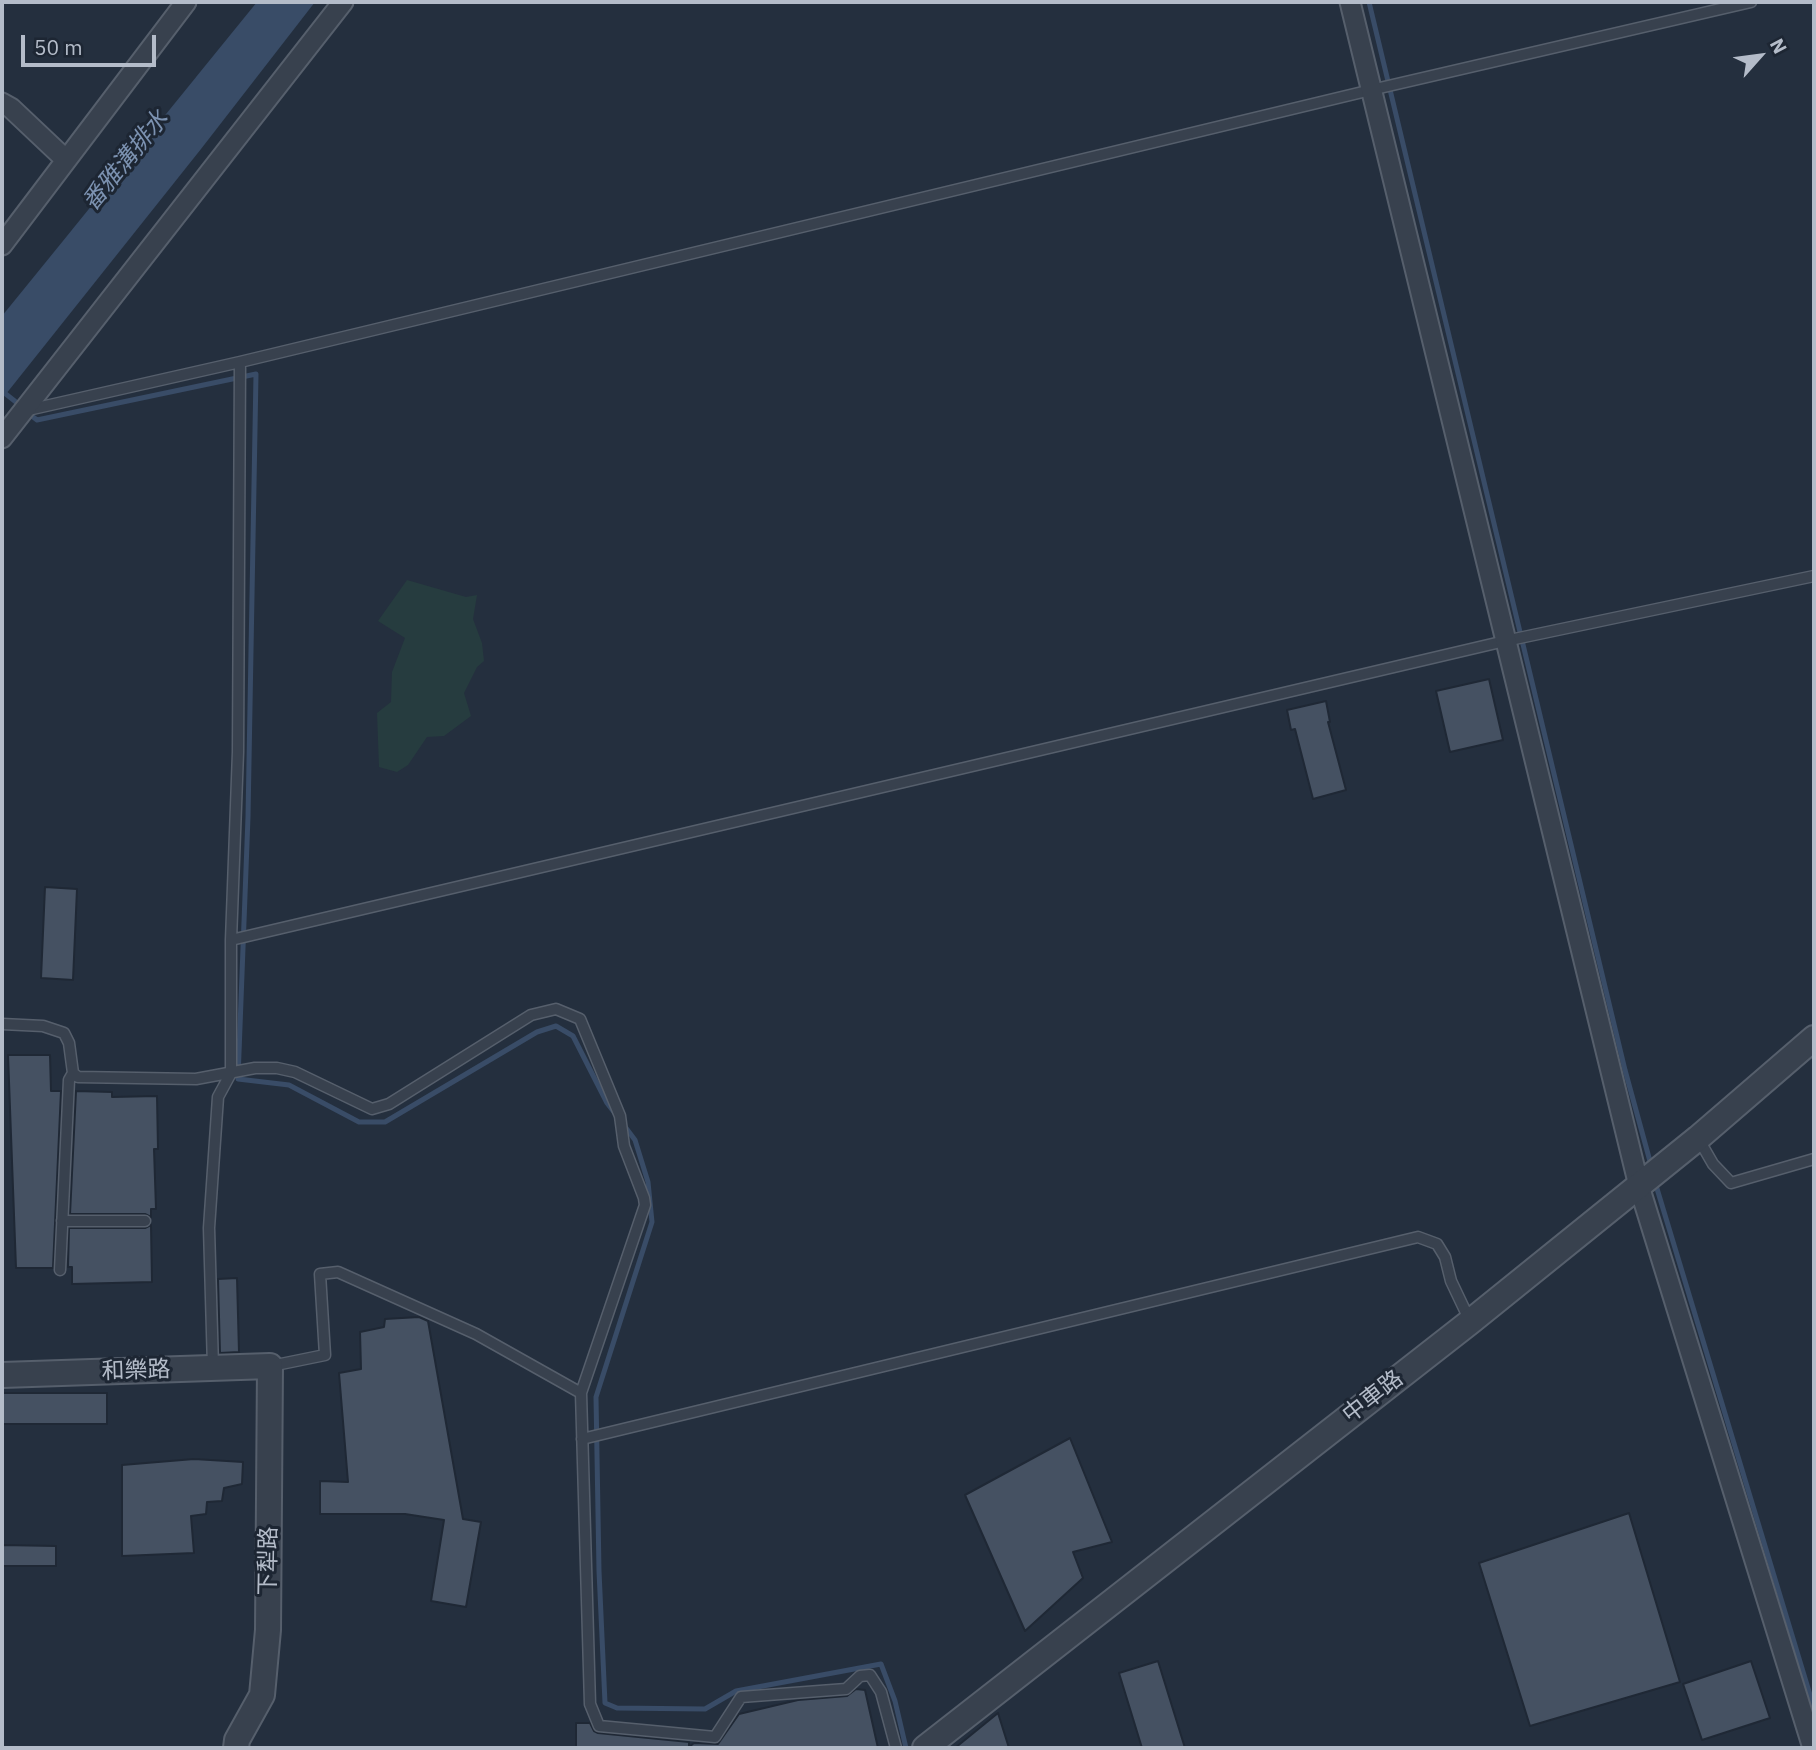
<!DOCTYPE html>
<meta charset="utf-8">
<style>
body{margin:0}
#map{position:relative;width:1816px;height:1750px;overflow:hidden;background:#242f3e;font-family:"IBM Plex Sans",sans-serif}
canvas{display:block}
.frame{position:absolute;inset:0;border:4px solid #b4bcc9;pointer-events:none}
.north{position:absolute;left:1725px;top:21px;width:70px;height:70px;-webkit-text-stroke:5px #1d2633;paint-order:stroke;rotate:62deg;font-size:19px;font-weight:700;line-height:28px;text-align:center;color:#b4bcc9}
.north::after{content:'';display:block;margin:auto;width:24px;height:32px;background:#b4bcc9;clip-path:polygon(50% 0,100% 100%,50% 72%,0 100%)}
.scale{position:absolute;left:21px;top:35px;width:135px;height:32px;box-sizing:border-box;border:4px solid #b4bcc9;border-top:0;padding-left:9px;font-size:21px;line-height:24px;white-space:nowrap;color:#b4bcc9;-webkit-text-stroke:5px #1d2633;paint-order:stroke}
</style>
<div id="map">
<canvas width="1816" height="1750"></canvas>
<div class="frame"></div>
<div class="north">N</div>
<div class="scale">50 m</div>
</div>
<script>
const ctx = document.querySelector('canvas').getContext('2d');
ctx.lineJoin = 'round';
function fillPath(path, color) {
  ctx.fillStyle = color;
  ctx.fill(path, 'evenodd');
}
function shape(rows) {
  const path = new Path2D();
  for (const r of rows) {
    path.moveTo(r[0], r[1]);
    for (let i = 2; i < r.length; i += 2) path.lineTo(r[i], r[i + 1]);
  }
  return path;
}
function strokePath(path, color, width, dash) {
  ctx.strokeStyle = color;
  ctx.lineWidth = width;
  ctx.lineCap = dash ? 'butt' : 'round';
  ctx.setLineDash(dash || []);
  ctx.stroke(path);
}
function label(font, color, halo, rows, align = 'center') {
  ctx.font = font + ' "IBM Plex Sans","Noto Sans TC",sans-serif';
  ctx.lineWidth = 6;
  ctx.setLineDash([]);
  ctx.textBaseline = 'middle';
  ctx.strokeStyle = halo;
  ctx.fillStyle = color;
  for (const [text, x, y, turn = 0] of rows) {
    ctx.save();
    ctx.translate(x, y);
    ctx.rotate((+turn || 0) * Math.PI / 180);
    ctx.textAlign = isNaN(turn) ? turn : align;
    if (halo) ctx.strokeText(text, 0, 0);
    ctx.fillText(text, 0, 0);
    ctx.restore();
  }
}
const green = shape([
 [407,580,466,597,477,595,473,619,482,643,484,661,477,667,464,693,471,716,444,736,427,737,408,765,397,772,379,767,377,713,391,702,392,672,405,638,378,621]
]);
const water = shape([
 [257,2,315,2,201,149,2,399,2,316]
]);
const stream = shape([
 [1369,2,1625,1070,1651,1165],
 [2,391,21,406],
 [28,413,37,420,256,374,248,817,238,1079,289,1085,359,1122,385,1122,537,1032,556,1026,573,1036,607,1103,617,1116],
 [623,1124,635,1140,648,1182,652,1222,596,1397,599,1571,605,1703,617,1708,705,1709,736,1691,881,1664,895,1701,906,1748],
 [1655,1182,1814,1708]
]);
const building = shape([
 [1489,679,1503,740,1450,752,1436,691,1489,679],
 [1326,701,1330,722,1328,722,1346,790,1313,799,1295,729,1291,730,1287,710,1326,701],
 [45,887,77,889,73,980,41,978,45,887],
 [8,1055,50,1055,51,1091,61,1091,53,1268,16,1268,8,1055],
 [76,1091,112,1092,112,1097,157,1096,158,1149,154,1149,156,1209,151,1209,151,1217,145,1214,70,1214,76,1091],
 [151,1225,152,1282,72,1284,72,1267,68,1267,69,1228,145,1228,151,1225],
 [237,1278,239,1352,220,1353,218,1279,237,1278],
 [419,1317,428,1321,463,1519,481,1522,466,1607,431,1601,444,1520,405,1514,320,1514,320,1481,348,1482,339,1373,361,1369,360,1332,384,1327,385,1319,419,1317],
 [2,1393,107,1393,107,1424,2,1424,2,1393],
 [1070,1438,1112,1542,1073,1552,1083,1578,1025,1631,965,1495,1070,1438],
 [194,1459,243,1462,242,1484,224,1488,222,1501,207,1502,206,1514,191,1516,194,1553,122,1556,122,1465,194,1459],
 [1629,1513,1680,1682,1530,1726,1479,1563,1629,1513],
 [2,1545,56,1546,56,1566,2,1566,2,1545],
 [1158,1661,1185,1748,1142,1748,1119,1673,1158,1661],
 [1751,1661,1770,1718,1702,1740,1683,1684,1751,1661],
 [856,1689,865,1690,878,1748,576,1748,576,1723,590,1723,594,1731,598,1733,689,1742,689,1747,694,1743,718,1744,739,1714,798,1700,847,1696,856,1689],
 [998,1713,1009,1748,955,1748,998,1713]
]);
const service = shape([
 [28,410,240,362,1371,90,1751,2],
 [231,940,1505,641,1814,576],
 [2,1024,43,1026,64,1033,69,1043,73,1073,78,1077,196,1079,255,1068,277,1068,295,1072,372,1109,389,1104,531,1015,556,1009,580,1019,620,1116,624,1146,644,1198,645,1205,581,1393,590,1704,599,1726,715,1737,741,1697,846,1689,860,1676,870,1675,881,1692,896,1748],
 [1698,1138,1713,1164,1731,1183,1814,1159],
 [62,1221,145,1221],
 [60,1270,69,1080,73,1073],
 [271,1366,325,1355,320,1274,338,1272,476,1334,581,1393],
 [213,1367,209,1228,218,1097,231,1073,231,940,238,752,240,362],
 [582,1439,1418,1237,1437,1244,1445,1257,1451,1281,1470,1321]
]);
const minor = shape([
 [1350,2,1639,1186,1813,1748],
 [2,103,11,108,65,159],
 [2,245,186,2],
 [2,438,343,2]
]);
const tertiary = shape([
 [2,1375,270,1366,268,1630,262,1695,237,1740,236,1748],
 [925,1748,1470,1322,1698,1138,1814,1038]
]);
const streetNames = [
 ["和樂路",136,1371,-2],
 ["中車路",1373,1397,-38],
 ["下犁路",269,1561,-89]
];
const waterNames = [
 ["番雅溝排水",126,161,-51]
];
fillPath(green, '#263c3f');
fillPath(water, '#394c67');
strokePath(stream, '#394c67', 5);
fillPath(building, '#455162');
strokePath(building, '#1f2835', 2);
strokePath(service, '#565f6c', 13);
strokePath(minor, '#565f6c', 23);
strokePath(tertiary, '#565f6c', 28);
strokePath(service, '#38414e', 10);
strokePath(minor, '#38414e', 19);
strokePath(tertiary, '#38414e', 24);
label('23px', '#b4bcc9', '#1d2633', streetNames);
label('italic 24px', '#7c92b1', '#1d2633', waterNames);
</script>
